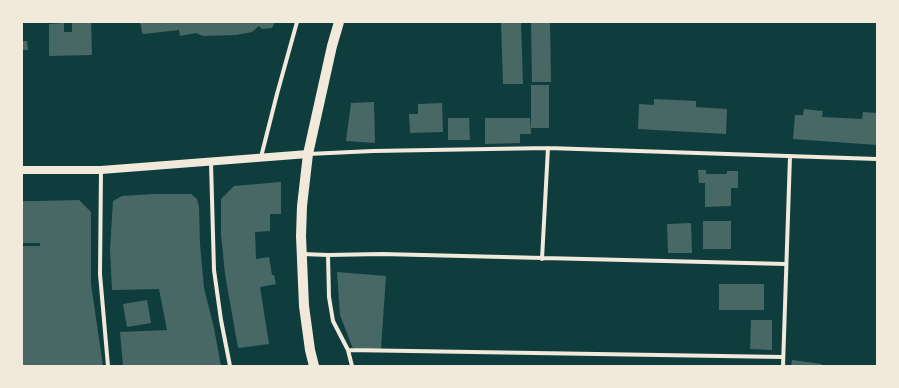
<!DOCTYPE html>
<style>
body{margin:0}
#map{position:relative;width:899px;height:388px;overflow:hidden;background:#0f3d3e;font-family:"Exo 2",sans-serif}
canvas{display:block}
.frame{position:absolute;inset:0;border:23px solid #f1e9da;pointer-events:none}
</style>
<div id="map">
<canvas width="899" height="388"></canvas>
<div class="frame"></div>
</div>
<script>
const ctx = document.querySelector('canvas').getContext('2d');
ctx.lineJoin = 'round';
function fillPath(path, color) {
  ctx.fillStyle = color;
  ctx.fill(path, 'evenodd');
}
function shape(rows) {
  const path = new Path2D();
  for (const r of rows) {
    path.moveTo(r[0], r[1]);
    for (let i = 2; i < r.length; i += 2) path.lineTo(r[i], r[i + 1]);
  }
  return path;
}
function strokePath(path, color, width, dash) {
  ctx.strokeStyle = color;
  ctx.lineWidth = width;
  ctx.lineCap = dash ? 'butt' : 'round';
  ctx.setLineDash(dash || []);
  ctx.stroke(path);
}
const building = shape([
 [72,22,91,22,92,55,49,56,49,24,64,23,64,32,72,32],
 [139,22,275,22,272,28,262,29,259,26,252,32,236,35,203,36,196,33,180,36,179,30,144,34,142,33,141,25],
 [501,22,521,22,523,84,503,84],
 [531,22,550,22,551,82,532,82],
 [22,41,27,41,28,50,22,50],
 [531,85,549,85,549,128,531,128],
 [654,99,696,101,696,107,727,109,726,134,638,129,639,104,654,105],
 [374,102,375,143,346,141,351,103],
 [442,103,443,132,410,133,409,114,418,114,418,104],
 [804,109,823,111,822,117,862,119,863,112,876,113,877,145,793,139,795,115,803,115],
 [448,118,469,118,470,140,448,140],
 [485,118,530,118,531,134,520,134,520,143,485,144],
 [698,170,706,170,706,174,727,174,727,171,738,171,738,188,731,188,731,206,705,207,705,183,699,183],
 [281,182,281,214,270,214,270,231,255,232,256,259,269,257,272,275,274,275,276,284,260,287,269,344,238,348,225,274,221,234,221,199,234,186],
 [154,194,191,194,197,199,199,207,200,244,204,288,214,328,221,366,123,366,120,332,167,330,159,289,112,290,110,249,113,201,122,196],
 [79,200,91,212,91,284,103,366,22,366,22,246,40,246,40,243,22,243,22,201,39,201],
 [703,221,731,221,731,249,703,249],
 [691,223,692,253,668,253,667,224],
 [337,272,386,276,381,349,353,349,340,315],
 [719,284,764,284,764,310,719,310],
 [147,300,151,323,127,327,123,304],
 [751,320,772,320,772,350,750,349],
 [792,360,822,364,821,366,791,366]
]);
const minor = shape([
 [308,154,373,151,548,148,877,159],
 [261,157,277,94,297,22],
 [211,163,214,270,221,320,230,366],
 [101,170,100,274,108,366],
 [302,254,328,255,382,254,786,264],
 [328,255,329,297,333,321,348,350,352,366],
 [542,259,548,148],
 [348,350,783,357],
 [783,366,790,156]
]);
const secondary = shape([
 [22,170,101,170,308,154]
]);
const primary = shape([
 [314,366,310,350,304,306,301,236,302,206,308,154,332,46,339,22]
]);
fillPath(building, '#486865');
strokePath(minor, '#f1e9da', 4);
strokePath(secondary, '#f1e9da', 8);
strokePath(primary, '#f1e9da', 10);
</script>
